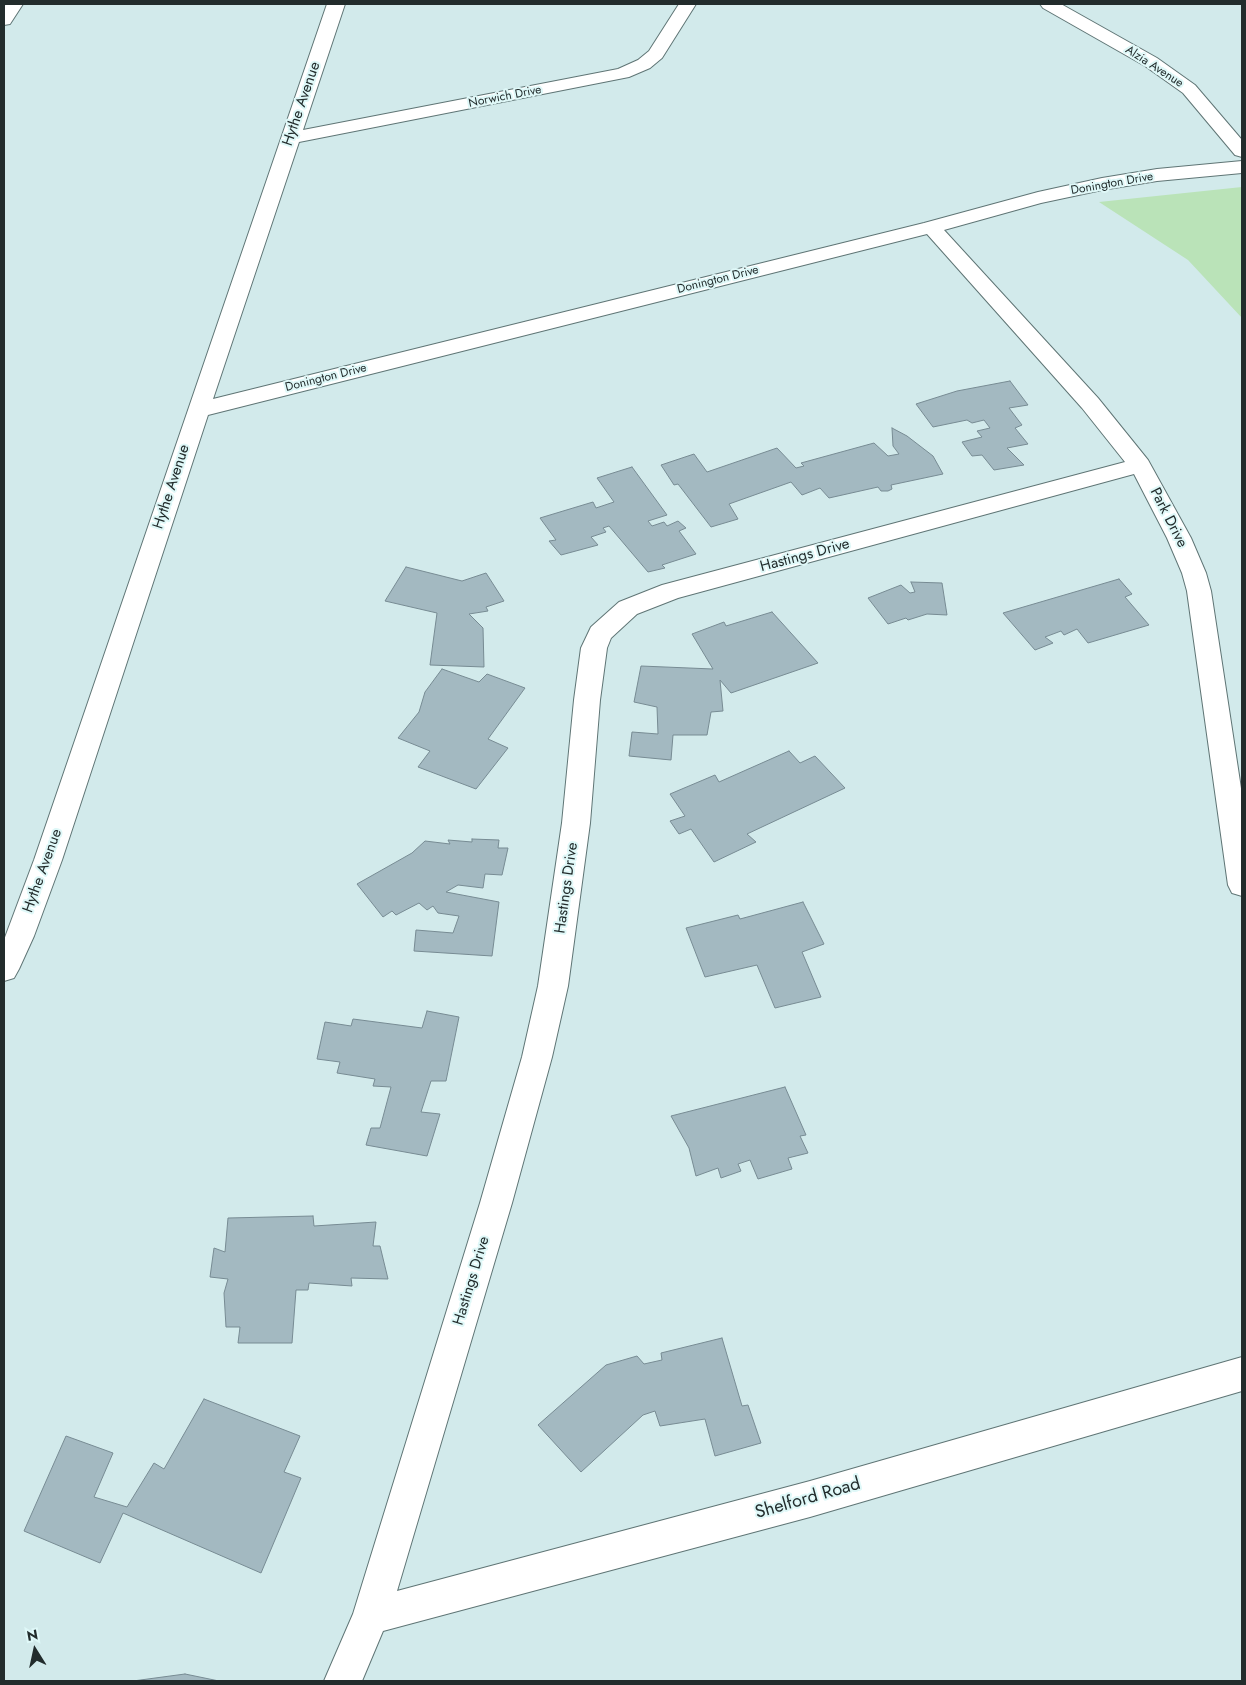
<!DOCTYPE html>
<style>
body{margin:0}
#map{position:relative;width:1246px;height:1685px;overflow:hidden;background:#d2eaeb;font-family:Jost,sans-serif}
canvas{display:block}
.frame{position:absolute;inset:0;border:5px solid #222c2c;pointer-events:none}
.north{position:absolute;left:10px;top:1625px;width:50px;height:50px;-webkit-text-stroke:4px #dff8f8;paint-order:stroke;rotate:350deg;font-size:14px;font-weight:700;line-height:20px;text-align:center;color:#222c2c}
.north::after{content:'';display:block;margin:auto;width:18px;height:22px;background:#222c2c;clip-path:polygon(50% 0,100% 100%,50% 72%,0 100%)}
</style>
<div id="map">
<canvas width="1246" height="1685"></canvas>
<div class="frame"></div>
<div class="north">N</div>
</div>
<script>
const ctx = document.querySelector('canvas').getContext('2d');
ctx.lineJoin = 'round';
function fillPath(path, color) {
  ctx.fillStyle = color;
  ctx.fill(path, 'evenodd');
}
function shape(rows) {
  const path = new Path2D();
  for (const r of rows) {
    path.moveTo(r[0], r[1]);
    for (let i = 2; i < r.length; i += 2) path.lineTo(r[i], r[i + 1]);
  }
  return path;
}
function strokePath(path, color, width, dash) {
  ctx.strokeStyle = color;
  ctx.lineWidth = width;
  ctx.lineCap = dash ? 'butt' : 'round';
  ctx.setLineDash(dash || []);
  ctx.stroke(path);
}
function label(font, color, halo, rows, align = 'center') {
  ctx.font = font + ' Jost,sans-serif';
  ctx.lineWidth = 4;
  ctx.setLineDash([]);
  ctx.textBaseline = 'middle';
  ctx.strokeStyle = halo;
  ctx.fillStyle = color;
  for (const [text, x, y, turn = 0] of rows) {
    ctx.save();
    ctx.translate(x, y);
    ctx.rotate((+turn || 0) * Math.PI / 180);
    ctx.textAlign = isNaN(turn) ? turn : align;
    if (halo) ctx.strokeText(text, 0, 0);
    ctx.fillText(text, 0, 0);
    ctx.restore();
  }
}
const green = shape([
 [1242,187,1242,318,1188,260,1099,202]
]);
const building = shape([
 [1010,381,1028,405,1009,408,1022,425,1015,428,1028,444,1007,448,1024,465,994,470,982,455,972,456,962,442,982,437,977,431,990,428,984,420,972,423,967,420,933,427,916,404,957,391,1010,381],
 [892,428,907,436,933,456,943,474,891,485,892,489,888,491,881,491,878,487,829,498,820,488,802,495,791,482,729,504,738,519,711,527,678,484,674,485,661,465,694,454,707,472,777,448,796,468,804,466,801,463,874,443,888,456,899,454,893,446,892,428],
 [632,467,667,515,648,521,652,526,664,522,667,526,678,521,686,528,679,531,696,554,662,565,665,568,648,572,609,526,603,528,606,532,591,537,598,545,561,555,549,541,556,540,540,518,593,502,596,508,614,502,597,478,632,467],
 [406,567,462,581,486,573,504,601,486,607,488,611,469,614,483,628,484,667,430,665,437,613,385,601,406,567],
 [1119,579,1132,594,1125,597,1149,625,1088,643,1077,629,1064,635,1061,631,1045,637,1053,643,1035,650,1003,613,1119,579],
 [911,582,942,583,947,615,927,614,908,620,906,618,888,624,868,598,901,585,910,593,915,592,911,582],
 [772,612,818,663,731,693,720,680,723,711,711,712,707,735,673,735,671,760,629,756,632,732,658,734,657,707,634,702,641,666,713,669,692,634,724,622,726,626,772,612],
 [442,669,479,682,487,674,525,688,488,739,508,748,476,789,418,767,430,751,398,738,419,712,425,692,442,669],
 [789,751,800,763,815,756,845,788,747,834,756,842,714,862,691,829,679,834,670,821,685,816,670,794,715,775,719,782,789,751],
 [472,839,499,840,498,848,508,848,502,875,485,874,483,888,458,885,446,892,499,902,492,956,414,951,416,930,453,933,459,916,438,913,433,906,427,910,419,903,396,915,392,911,383,917,357,884,412,853,425,841,450,844,448,840,472,842,472,839],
 [803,902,824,944,802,952,821,997,775,1008,757,965,705,977,686,928,738,915,740,919,803,902],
 [427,1011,459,1017,446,1081,431,1081,421,1112,440,1114,427,1156,366,1145,371,1128,380,1128,391,1087,373,1086,375,1079,337,1073,340,1062,317,1059,325,1022,351,1026,353,1019,422,1028,427,1011],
 [785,1087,806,1135,800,1136,808,1153,788,1158,792,1169,758,1179,750,1160,738,1164,741,1171,721,1178,718,1168,696,1176,689,1148,671,1116,785,1087],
 [313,1216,314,1226,376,1222,373,1246,380,1246,388,1279,351,1278,352,1286,309,1283,308,1290,296,1290,292,1343,238,1343,240,1327,226,1327,224,1293,228,1279,210,1277,214,1248,225,1252,228,1218,313,1216],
 [722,1338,742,1406,748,1405,761,1443,715,1456,705,1419,660,1426,655,1411,643,1415,581,1472,538,1425,606,1365,637,1356,644,1364,662,1360,661,1353,722,1338],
 [204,1399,300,1436,284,1472,301,1478,261,1573,123,1513,100,1563,24,1531,66,1436,113,1453,94,1497,127,1507,154,1463,164,1469,204,1399],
 [185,1674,219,1681,133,1681,185,1674]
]);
const minor = shape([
 [6,4,23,4,10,24,4,25,4,7,6,4],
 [327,4,345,4,303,130,618,69,638,60,649,51,679,4,696,4,662,58,650,68,629,77,299,142,213,399,924,223,1038,192,1102,178,1157,169,1242,161,1242,173,1157,181,1102,190,1041,203,944,230,1098,398,1148,460,1191,538,1206,573,1211,591,1242,795,1242,896,1232,893,1228,885,1187,591,1182,573,1167,538,1134,474,678,598,637,614,611,638,607,648,600,700,590,823,568,986,552,1057,512,1203,397,1591,810,1481,1242,1357,1242,1391,810,1517,383,1631,362,1681,324,1681,353,1614,480,1203,522,1057,538,986,562,823,574,700,581,648,591,627,619,602,662,585,1125,462,1082,408,927,234,208,415,62,860,34,936,19,969,14,978,4,981,4,940,34,860,327,4],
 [1040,4,1061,4,1157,58,1195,85,1242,140,1242,157,1235,155,1183,93,1145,66,1043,8,1040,4]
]);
const farStreetnames = [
 ["Alzia Avenue",1154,67,33],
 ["Norwich Drive",505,97,-11],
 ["Donington Drive",1112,184,-10],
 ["Donington Drive",718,280,-14],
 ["Donington Drive",326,378,-14]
];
const streetNames = [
 ["Hythe Avenue",302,104,-71],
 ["Hythe Avenue",172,487,-72],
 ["Park Drive",1168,518,63],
 ["Hastings Drive",805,556,-15],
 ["Hythe Avenue",43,871,-70],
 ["Hastings Drive",567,888,-82],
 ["Hastings Drive",472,1281,-73]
];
const nearStreetnames = [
 ["Shelford Road",808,1499,-16]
];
fillPath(green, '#bae3b8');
fillPath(building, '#a3b9c1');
strokePath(building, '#778b93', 1);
strokePath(minor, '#5f7575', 2);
fillPath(minor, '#fff');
label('12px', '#222c2c', '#dff8f8', farStreetnames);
label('15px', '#222c2c', '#dff8f8', streetNames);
label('18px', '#222c2c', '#dff8f8', nearStreetnames);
</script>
